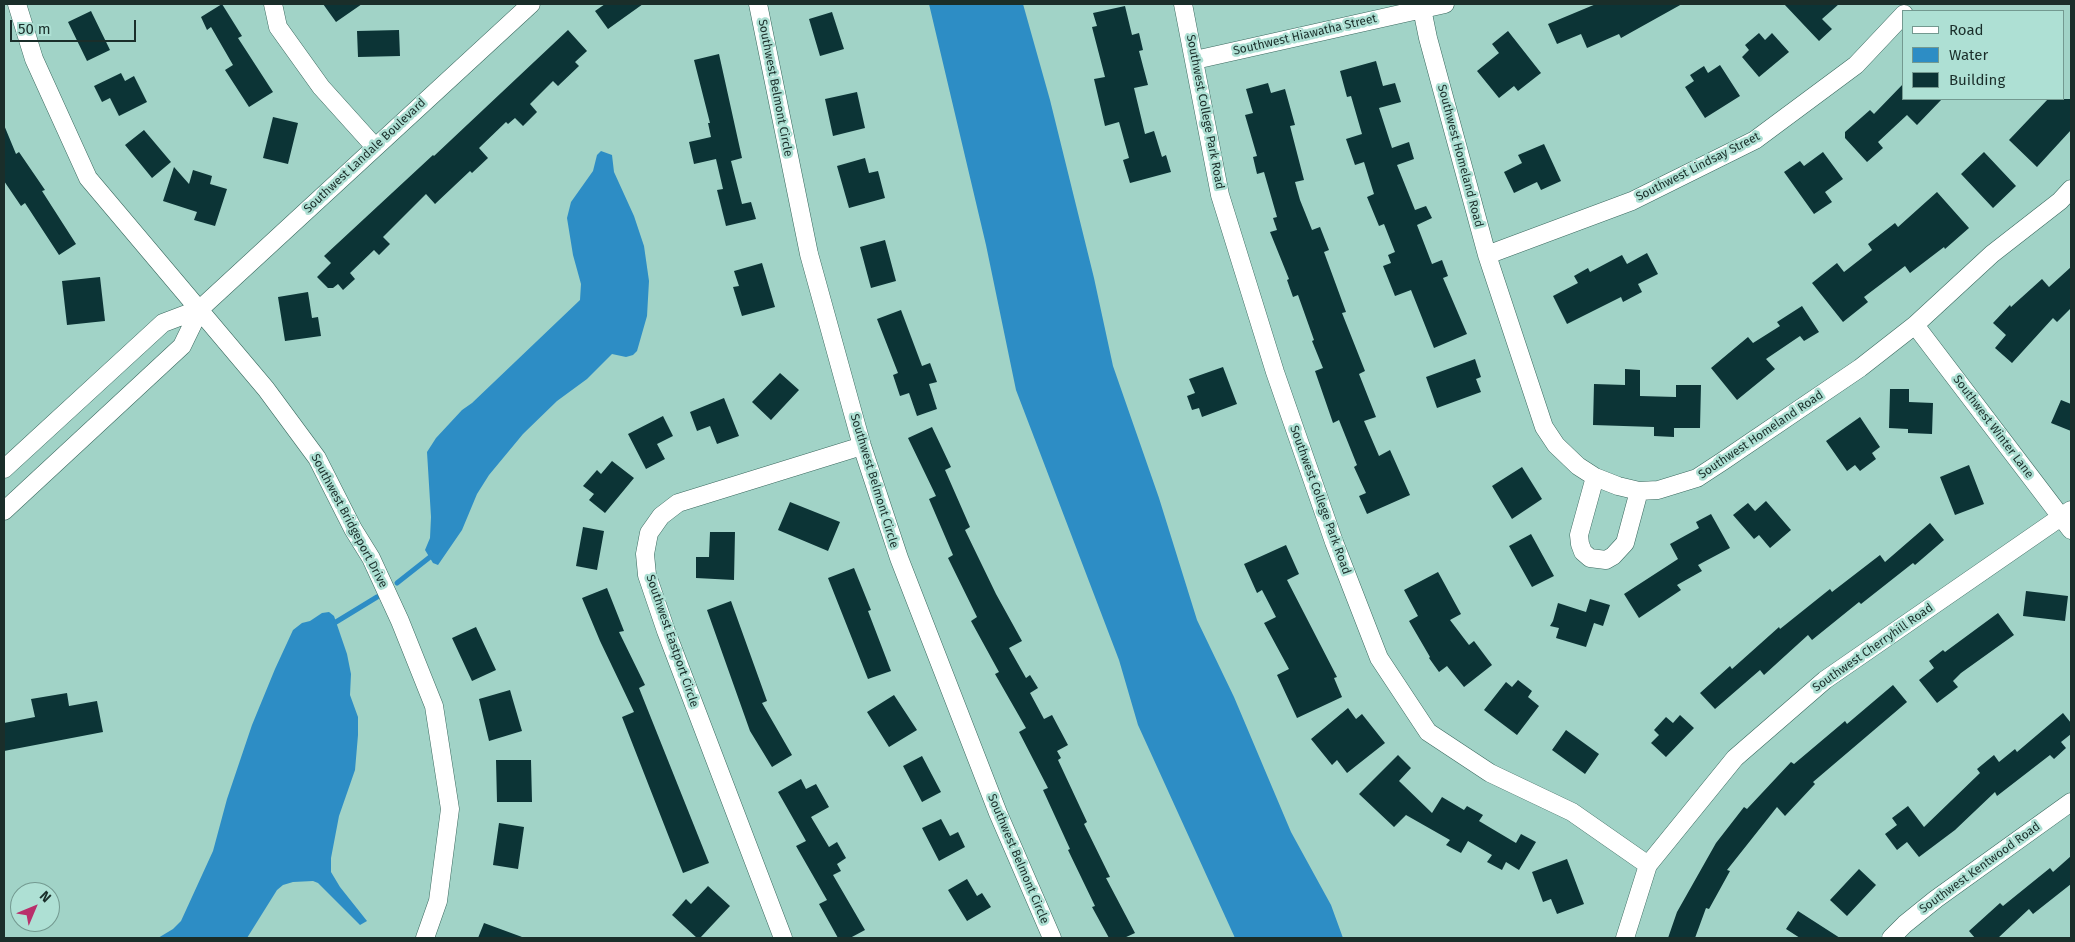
<!DOCTYPE html>
<style>
body{margin:0}
#map{position:relative;width:2075px;height:942px;overflow:hidden;background:#a1d3c7;font-family:"Fira Sans",sans-serif}
canvas{display:block}
.frame{position:absolute;inset:0;border:5px solid #1a2e2a;pointer-events:none}
.legend{position:absolute;left:1902px;top:10px;width:162px;height:90px;box-sizing:border-box;background:#aee0d4;border:1px solid #739990;margin:0;padding:6px 9px;list-style:none;font-size:15px;color:#1a2e2a}
.legend li{display:flex;align-items:center;gap:10px;height:25px}
.legend b{width:25px;border:1px solid #739990}
.north{position:absolute;left:10px;top:882px;width:50px;height:50px;box-sizing:border-box;background:#aee0d4;border:1px solid #739990;border-radius:50%;rotate:45deg;font-size:14px;font-weight:700;line-height:20px;text-align:center;color:#1a2e2a}
.north::after{content:'';display:block;margin:auto;width:18px;height:22px;background:#b92f6b;clip-path:polygon(50% 0,100% 100%,50% 72%,0 100%)}
.scale{position:absolute;left:10px;top:20px;width:126px;height:22px;box-sizing:border-box;border:2px solid #1a2e2a;border-top:0;padding-left:6px;font-size:15px;line-height:18px;white-space:nowrap;color:#1a2e2a;-webkit-text-stroke:4px #aee0d4;paint-order:stroke}
</style>
<div id="map">
<canvas width="2075" height="942"></canvas>
<div class="frame"></div>
<ul class="legend">
<li><b style="height:6px;background:#fff"></b>Road</li>
<li><b style="height:14px;background:#2d8dc5"></b>Water</li>
<li><b style="height:14px;background:#0c3436"></b>Building</li>
</ul>
<div class="north">N</div>
<div class="scale">50 m</div>
</div>
<script>
const ctx = document.querySelector('canvas').getContext('2d');
ctx.lineJoin = 'round';
function fillPath(path, color) {
  ctx.fillStyle = color;
  ctx.fill(path, 'evenodd');
}
function shape(rows) {
  const path = new Path2D();
  for (const r of rows) {
    path.moveTo(r[0], r[1]);
    for (let i = 2; i < r.length; i += 2) path.lineTo(r[i], r[i + 1]);
  }
  return path;
}
function strokePath(path, color, width, dash) {
  ctx.strokeStyle = color;
  ctx.lineWidth = width;
  ctx.lineCap = dash ? 'butt' : 'round';
  ctx.setLineDash(dash || []);
  ctx.stroke(path);
}
function label(font, color, halo, rows, align = 'center') {
  ctx.font = font + ' "Fira Sans",sans-serif';
  ctx.lineWidth = 5;
  ctx.setLineDash([]);
  ctx.textBaseline = 'middle';
  ctx.strokeStyle = halo;
  ctx.fillStyle = color;
  for (const [text, x, y, turn = 0] of rows) {
    ctx.save();
    ctx.translate(x, y);
    ctx.rotate((+turn || 0) * Math.PI / 180);
    ctx.textAlign = isNaN(turn) ? turn : align;
    if (halo) ctx.strokeText(text, 0, 0);
    ctx.fillText(text, 0, 0);
    ctx.restore();
  }
}
const water = shape([
 [929,4,1023,4,1050,100,1094,278,1113,366,1159,498,1197,620,1234,697,1291,832,1331,905,1343,938,1235,938,1138,725,1119,660,1016,390,986,245],
 [601,151,612,155,614,172,634,216,644,246,649,281,647,316,637,351,633,355,626,357,612,354,587,379,557,401,523,434,489,475,477,494,462,530,438,565,433,563,425,550,430,538,431,517,427,452,436,438,462,410,472,403,580,300,581,284,573,255,567,218,571,202,593,171,597,155],
 [329,612,334,616,347,654,351,674,350,695,358,717,358,735,355,770,339,816,331,858,331,872,340,887,367,921,360,925,318,883,313,881,293,882,283,885,277,890,247,938,158,938,173,929,181,921,213,851,227,799,252,725,275,669,293,630,302,623,310,621,322,613]
]);
const stream = shape([
 [397,583,430,557],
 [336,622,377,597]
]);
const building = shape([
 [222,4,242,36,238,38,273,92,249,107,225,70,233,65,211,27,207,30,201,17],
 [323,4,362,4,336,22],
 [605,4,643,4,608,29,595,11],
 [1596,4,1682,4,1621,38,1619,34,1587,48,1581,34,1557,44,1548,24],
 [1784,4,1839,4,1822,19,1832,29,1819,41],
 [1125,6,1132,35,1139,33,1143,50,1139,51,1148,85,1134,88,1145,134,1154,131,1162,157,1166,155,1171,172,1130,183,1123,160,1129,158,1119,122,1105,126,1094,79,1105,77,1092,27,1097,26,1093,13],
 [91,11,110,50,87,61,68,22],
 [832,12,844,49,820,56,809,19],
 [399,30,400,56,358,57,357,31],
 [568,30,587,51,575,62,579,66,558,86,553,81,530,104,537,112,523,126,515,118,508,124,506,122,479,148,488,158,472,173,470,171,435,204,426,194,383,237,390,244,379,255,374,250,350,273,355,279,343,290,338,284,333,288,328,288,317,277,331,263,324,256,433,155,434,156],
 [1508,31,1541,73,1518,91,1514,86,1499,98,1477,71,1499,53,1492,44],
 [1759,33,1765,40,1772,33,1789,52,1759,77,1742,57,1749,50,1745,45],
 [719,54,742,158,731,161,742,204,751,202,756,219,726,226,717,190,723,189,716,159,694,164,689,142,711,137,708,123,710,123,694,60],
 [1376,61,1383,86,1395,83,1401,102,1379,108,1392,148,1409,142,1414,159,1397,165,1415,210,1426,206,1432,218,1417,225,1432,264,1442,260,1448,276,1443,278,1467,334,1434,348,1411,290,1395,296,1383,266,1391,263,1388,255,1395,252,1384,224,1379,226,1367,197,1374,194,1364,162,1355,165,1346,139,1362,134,1351,96,1347,97,1340,71],
 [1720,65,1740,96,1705,118,1685,87,1694,81,1690,75,1704,66,1708,73],
 [121,73,125,81,134,76,147,102,119,116,110,98,102,102,94,86],
 [1268,83,1271,93,1285,89,1295,125,1290,126,1304,180,1295,182,1300,200,1312,230,1320,227,1329,250,1324,252,1346,312,1342,313,1365,371,1359,374,1376,417,1364,421,1379,456,1390,450,1410,495,1367,514,1359,496,1366,493,1354,467,1357,465,1339,420,1333,423,1315,371,1323,368,1312,341,1314,340,1298,295,1293,297,1287,280,1289,279,1270,232,1277,230,1273,218,1277,217,1264,172,1257,174,1253,157,1257,156,1245,115,1253,113,1246,89],
 [1904,83,1904,99,1942,99,1917,125,1907,115,1878,142,1883,148,1867,162,1845,138,1845,132,1870,110,1874,114],
 [857,92,865,128,833,136,825,99],
 [2048,99,2071,99,2071,130,2037,167,2009,140],
 [273,117,298,123,288,164,263,158],
 [4,125,16,154,19,152,45,190,42,191,76,244,59,255,25,203,21,206,4,181],
 [144,130,171,162,152,178,125,145],
 [1544,144,1561,181,1541,190,1537,182,1514,193,1504,172,1522,163,1518,155],
 [1823,152,1843,179,1825,192,1832,202,1814,214,1784,172,1800,161,1804,166],
 [1984,152,2016,186,1993,208,1961,174],
 [865,158,869,173,878,171,885,198,849,208,837,166],
 [174,167,189,184,193,170,212,176,210,184,227,189,215,226,194,220,197,212,163,201],
 [1937,192,1969,228,1945,249,1944,247,1910,273,1905,266,1864,297,1868,302,1843,322,1812,283,1837,263,1844,272,1872,250,1868,244,1895,223,1898,227],
 [885,240,896,281,871,288,860,247],
 [1647,253,1658,274,1638,284,1642,292,1623,302,1621,297,1567,324,1553,296,1578,283,1574,276,1588,268,1590,272,1622,255,1627,264],
 [762,263,775,307,742,316,733,287,739,286,734,271],
 [2071,267,2071,308,2057,322,2053,318,2012,363,1995,348,2006,335,1993,323,2010,305,2011,307,2042,279,2049,287],
 [100,277,105,321,67,325,62,281],
 [308,292,312,318,318,317,321,336,285,341,278,297],
 [1802,306,1819,332,1804,341,1800,336,1766,359,1775,369,1737,400,1711,368,1748,337,1753,343,1780,326,1777,322],
 [901,310,922,366,930,363,937,382,929,384,937,409,917,416,909,393,900,396,893,375,898,373,877,319],
 [1475,359,1481,377,1476,379,1481,392,1437,408,1426,377],
 [1223,367,1237,404,1202,417,1199,408,1192,410,1187,396,1195,393,1189,379],
 [1625,369,1640,370,1640,396,1676,397,1676,385,1701,385,1700,428,1674,428,1674,437,1654,436,1654,427,1593,425,1594,384,1625,385],
 [780,373,799,390,771,420,752,402],
 [1890,389,1909,389,1909,402,1933,403,1932,434,1908,433,1908,429,1889,428],
 [724,398,739,436,717,444,710,426,697,431,690,412],
 [2061,400,2071,404,2071,431,2051,423],
 [663,416,673,436,657,444,665,459,646,469,628,434],
 [1860,417,1880,447,1872,453,1876,459,1860,471,1855,465,1847,471,1826,441],
 [932,427,951,467,945,470,970,527,965,530,996,594,1022,641,1009,648,1026,678,1030,675,1038,688,1030,693,1044,719,1052,715,1068,745,1057,751,1061,758,1058,760,1087,822,1084,824,1110,877,1106,878,1135,933,1124,938,1109,938,1092,907,1095,906,1068,850,1070,849,1043,790,1048,788,1019,732,1026,728,995,674,999,672,971,621,977,617,948,558,953,555,929,499,936,496,908,438],
 [612,461,634,478,605,513,589,500,594,494,583,486,597,470,601,474],
 [1969,465,1984,504,1955,515,1940,477],
 [1522,467,1542,499,1512,519,1492,486],
 [1766,501,1791,530,1770,548,1759,535,1754,539,1733,515,1748,503,1755,511],
 [790,502,840,522,828,551,778,530],
 [1711,514,1730,548,1698,565,1702,571,1677,585,1681,590,1639,618,1624,594,1678,559,1670,544,1699,528,1696,522],
 [1930,523,1944,540,1915,565,1913,563,1861,604,1859,602,1812,640,1808,635,1764,675,1760,670,1715,709,1700,693,1730,666,1732,669,1779,627,1780,629,1830,589,1832,592,1880,555,1885,562],
 [583,527,604,531,597,570,576,566],
 [710,532,735,532,734,580,696,578,696,557,709,557],
 [1531,534,1554,576,1532,587,1509,546],
 [1286,545,1299,574,1287,580,1337,677,1334,678,1342,697,1297,718,1277,675,1289,669,1264,623,1276,617,1262,590,1257,593,1244,564],
 [854,568,871,610,868,611,891,671,868,679,828,578],
 [1438,572,1461,614,1450,620,1469,645,1474,641,1492,665,1464,687,1447,666,1439,672,1429,658,1430,657,1409,621,1418,616,1404,590],
 [607,588,624,631,619,632,645,685,639,688,709,863,683,873,622,717,634,712,600,641,582,598],
 [2026,591,2068,596,2065,621,2023,616],
 [1590,599,1610,605,1603,626,1594,623,1586,647,1556,638,1559,628,1550,626,1553,621,1558,603,1586,612],
 [731,601,767,701,762,703,792,755,772,767,750,731,707,610],
 [1998,613,2014,635,1961,673,1953,681,1958,687,1937,703,1919,680,1934,668,1929,661,1943,650,1945,652],
 [476,627,496,670,472,681,452,638],
 [1518,680,1532,691,1528,697,1539,706,1517,735,1484,710,1506,682,1512,687],
 [1893,685,1907,702,1813,782,1815,784,1785,816,1777,807,1727,870,1730,871,1709,909,1706,908,1695,938,1668,938,1677,912,1716,843,1744,807,1747,809,1791,762,1794,764,1845,721,1847,724],
 [510,690,522,731,489,741,479,699],
 [67,693,69,706,97,701,103,732,4,751,4,723,35,717,31,699],
 [894,695,917,730,889,747,867,712],
 [1348,708,1356,719,1362,714,1385,743,1347,773,1337,760,1332,765,1311,739],
 [2063,713,2071,723,2071,734,2061,742,2066,748,2054,759,2050,755,1997,796,1995,792,1955,830,1919,857,1907,842,1897,850,1885,834,1897,825,1892,818,1908,806,1924,827,1980,773,1977,769,1994,755,1999,762,2015,749,2017,752],
 [1680,715,1694,728,1666,757,1651,743,1659,735,1654,730,1666,717,1673,723],
 [1566,730,1599,754,1585,774,1552,750],
 [1398,755,1411,768,1399,781,1432,813,1442,797,1464,810,1467,806,1483,815,1479,821,1516,843,1521,834,1536,842,1519,870,1506,862,1502,870,1487,862,1492,855,1468,841,1461,853,1446,845,1450,840,1406,815,1394,827,1359,794],
 [922,756,941,792,922,802,903,766],
 [496,760,531,760,532,802,497,802],
 [801,779,806,789,816,784,829,807,811,817,829,847,837,842,846,858,837,864,841,871,833,875,865,930,850,938,838,938,819,904,827,900,796,846,806,841,778,792],
 [941,819,950,836,958,832,965,847,939,861,922,828],
 [499,823,524,827,518,869,493,865],
 [2071,856,2071,884,2033,914,2029,909,1998,938,1975,938,1969,931,2000,903,2003,906,2050,868,2053,872],
 [1567,859,1584,904,1557,914,1551,899,1543,902,1532,872],
 [1859,869,1876,885,1847,916,1830,900],
 [967,879,977,896,982,893,991,907,967,921,948,890],
 [708,886,730,906,700,938,697,938,672,915,686,899,691,904],
 [1798,911,1840,938,1800,938,1786,929],
 [484,923,522,937,522,938,478,938]
]);
const minor = shape([
 [17,4,34,59,88,178,266,389,317,458,353,529,371,558,400,621,434,706,450,809,438,901,425,938],
 [273,4,278,27,321,87,375,147],
 [758,4,809,254,862,446,899,558,998,813,1052,938],
 [1183,4,1220,195,1275,372,1334,542,1379,658,1428,732,1490,773,1572,812,1648,865],
 [1421,4,1428,38,1487,255,1544,427,1556,445,1578,466,1595,477,1618,486,1639,491,1658,490,1697,478,1723,461,1860,368,1915,325,1992,254,2060,201,2071,189],
 [1195,60,1445,4],
 [1487,255,1632,201,1755,140,1856,65,1904,14],
 [1915,325,2071,530],
 [4,469,163,323,200,309],
 [1595,477,1579,535,1580,544,1583,552,1590,558,1606,560,1613,556,1625,543,1639,491],
 [4,511,182,346,200,309,531,4],
 [783,938,666,631,647,575,645,554,649,533,661,516,678,503,862,446],
 [1625,938,1648,865,1735,758,1825,680,2071,510],
 [1891,938,1905,924,1936,899,2071,802]
]);
const streetNames = [
 ["Southwest Hiawatha Street",1305,35,-13],
 ["Southwest Belmont Circle",775,88,79],
 ["Southwest College Park Road",1205,112,79],
 ["Southwest Landale Boulevard",365,156,-43],
 ["Southwest Homeland Road",1460,156,75],
 ["Southwest Lindsay Street",1698,167,-27],
 ["Southwest Winter Lane",1993,427,53],
 ["Southwest Homeland Road",1761,435,-34],
 ["Southwest Belmont Circle",874,481,73],
 ["Southwest College Park Road",1320,500,70],
 ["Southwest Bridgeport Drive",349,521,62],
 ["Southwest Eastport Circle",672,641,71],
 ["Southwest Cherryhill Road",1873,648,-35],
 ["Southwest Belmont Circle",1018,859,67],
 ["Southwest Kentwood Road",1980,868,-36]
];
fillPath(water, '#2d8dc5');
strokePath(stream, '#2d8dc5', 5);
fillPath(building, '#0c3436');
strokePath(minor, '#3a695f', 19);
strokePath(minor, '#fff', 18);
label('12px', '#1a2e2a', '#aee0d4', streetNames);
</script>
